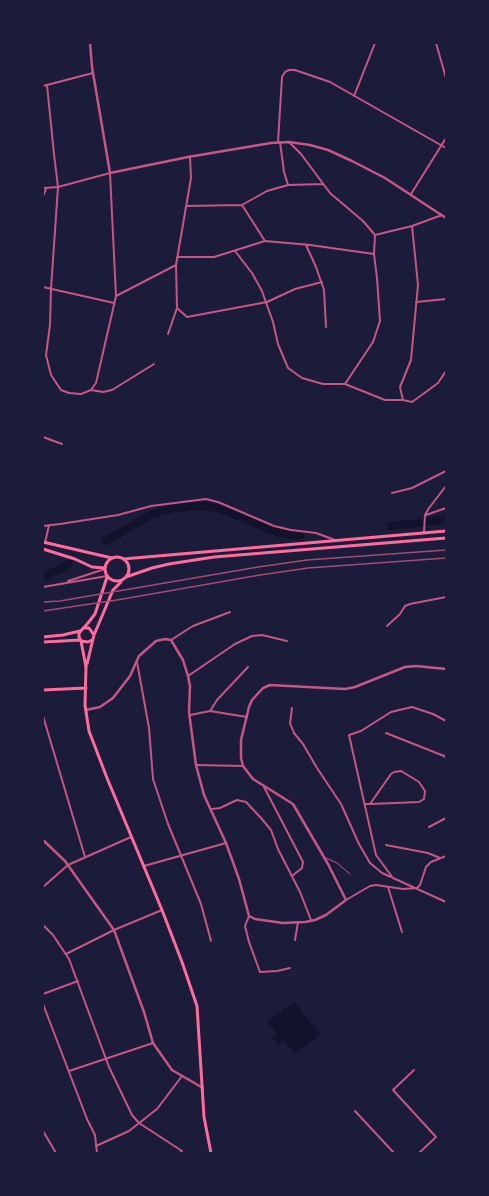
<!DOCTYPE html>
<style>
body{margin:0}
#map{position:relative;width:489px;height:1196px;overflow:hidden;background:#1b1b3a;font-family:Cabin,sans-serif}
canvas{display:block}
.frame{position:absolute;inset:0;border:44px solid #1b1b3a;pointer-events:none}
</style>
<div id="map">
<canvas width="489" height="1196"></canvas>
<div class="frame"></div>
</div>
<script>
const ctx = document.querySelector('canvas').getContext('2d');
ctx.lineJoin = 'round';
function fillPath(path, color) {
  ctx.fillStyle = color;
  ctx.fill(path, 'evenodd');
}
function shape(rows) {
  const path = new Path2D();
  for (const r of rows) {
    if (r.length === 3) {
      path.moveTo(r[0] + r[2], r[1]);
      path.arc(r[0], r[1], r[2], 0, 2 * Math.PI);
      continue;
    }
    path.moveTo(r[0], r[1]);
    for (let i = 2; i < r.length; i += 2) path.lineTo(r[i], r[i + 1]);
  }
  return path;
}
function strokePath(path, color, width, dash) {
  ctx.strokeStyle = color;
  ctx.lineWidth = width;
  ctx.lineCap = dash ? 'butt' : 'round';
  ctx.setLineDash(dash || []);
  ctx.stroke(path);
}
const water = shape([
 [294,1002,320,1034,295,1054,284,1041,279,1045,272,1038,278,1034,267,1022]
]);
const river = shape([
 [391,526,419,523,446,519],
 [106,541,151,515,173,508,203,506,218,508,279,533,300,536],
 [43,577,56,571,69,564]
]);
const service = shape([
 [326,858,337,863,350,874]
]);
const minor = shape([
 [436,43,446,78],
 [43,86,93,73],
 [354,96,375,43],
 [278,142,282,77,285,72,289,70,295,70,330,82,446,148],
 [280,142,284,172,288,185],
 [289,142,301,154,330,193,363,221,375,235,374,254,377,278,380,321,373,342,345,384],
 [43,188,58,187,110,173,116,296,96,383,91,390,81,394,69,393,61,390,51,375,46,355,50,325,51,289,58,187,54,154,47,85],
 [411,194,446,138],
 [43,196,46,189],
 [242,205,265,241],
 [186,206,242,205,267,191,288,185,323,184],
 [412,226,418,285,411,360,400,387,403,400,412,402,419,397,438,383,446,371],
 [375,235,412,226,442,215],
 [306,245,316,267,324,290,326,327],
 [235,251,252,273,262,291,273,322,278,344,288,368,302,378,323,384,345,384,385,400,403,400],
 [177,257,214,257,265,241,310,245,374,254],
 [43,287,114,303],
 [116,296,176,265],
 [416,302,446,299],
 [177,308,187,317,267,302,295,289,322,282],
 [168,334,177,308,176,265,191,178,190,157],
 [91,390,103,392,112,390,154,364],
 [43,437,62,444],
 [392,493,412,488,446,471],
 [426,515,446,508],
 [43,526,60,524,118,515,151,506,206,499,218,502,274,526,291,530,316,533,335,540],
 [424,532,425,515,429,508,446,486],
 [45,543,49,525],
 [68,581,105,569],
 [43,587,107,576],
 [387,626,400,614,405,606,410,604,446,597],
 [171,640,193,626,230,612],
 [137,662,149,728,153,779,168,824,201,904,211,941],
 [188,676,235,644,252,636,262,635,287,641],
 [292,708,290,723,294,733,303,744,317,768,341,804,359,844,370,863,382,873,391,877],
 [210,711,217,700,248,667],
 [190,715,210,711,247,717],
 [43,716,85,857],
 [446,721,433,714,412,707,391,712,361,731,349,735,376,855,393,878,446,902],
 [386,733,444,756,446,758],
 [196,765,243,766],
 [264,787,303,862,302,868,292,876],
 [365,804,370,804,419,802,424,799,425,791,419,782,411,777,401,771,394,772,391,774,370,804],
 [212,809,220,808,237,800,246,802,261,818,271,830,278,849,300,892,311,920],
 [429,827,446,818],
 [386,845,428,853,440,858],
 [144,866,226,843],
 [43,887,68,865,131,837],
 [388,887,402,932],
 [346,900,370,886,376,885,403,889,417,888,420,885,426,867,431,862,446,856],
 [249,916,245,926,249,942,260,972,277,971,290,968],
 [43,925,53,935,69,959,109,1067,132,1115,139,1123,182,1151,180,1153],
 [295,940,298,922],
 [66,954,114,930,162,910],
 [43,994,78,981],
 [43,1004,87,1119,95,1135,97,1153],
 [414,1070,393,1090,436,1137,419,1153],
 [69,1071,153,1043],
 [355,1111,394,1153],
 [43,1131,56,1153],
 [96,1146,129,1131,157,1109,182,1076]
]);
const tertiary = shape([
 [90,43,92,67,110,173,188,157,271,143,289,142,310,145,328,150,352,161,385,178,446,218],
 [86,710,100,707,113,698,130,676,139,656,156,641,165,639,171,640,183,660,188,676,190,686,189,712,196,765,204,795,226,843,239,879,249,916,255,919,283,923,305,922,315,920,326,915,346,900,328,864,293,804,253,779,243,766,241,758,241,740,249,707,252,700,263,688,270,685,345,689,355,687,405,667,416,666,446,669],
 [43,840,65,861,114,930,144,1012,153,1043,172,1070,203,1088]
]);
const secondary = shape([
 [43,542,112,558],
 [43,549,75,559,92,567,105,568],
 [86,667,85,705,89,731,107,778,162,910,182,962,197,1006,204,1117,211,1153],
 [43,690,86,688]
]);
const primary = shape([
 [117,569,12],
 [123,559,446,531],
 [126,577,152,568,169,564,214,557,446,538],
 [83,628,89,628,94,635,87,664],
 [94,635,113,590,121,582],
 [43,637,63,635,80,631],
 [81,641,88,642,92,640],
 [43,642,81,640],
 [86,667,81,641,79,637,79,633,88,623,95,614,107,577]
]);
const rail = shape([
 [43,602,60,601,258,567,307,560,446,550],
 [43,611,117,600,260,575,308,568,446,558]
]);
fillPath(water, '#12122b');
strokePath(river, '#12122b', 8);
strokePath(service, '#c65784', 1);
strokePath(minor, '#c65784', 2);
strokePath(tertiary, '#c65784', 2.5);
strokePath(secondary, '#ff6b9d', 3);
strokePath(primary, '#ff6b9d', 3);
strokePath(rail, '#a44b75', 1.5);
</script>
